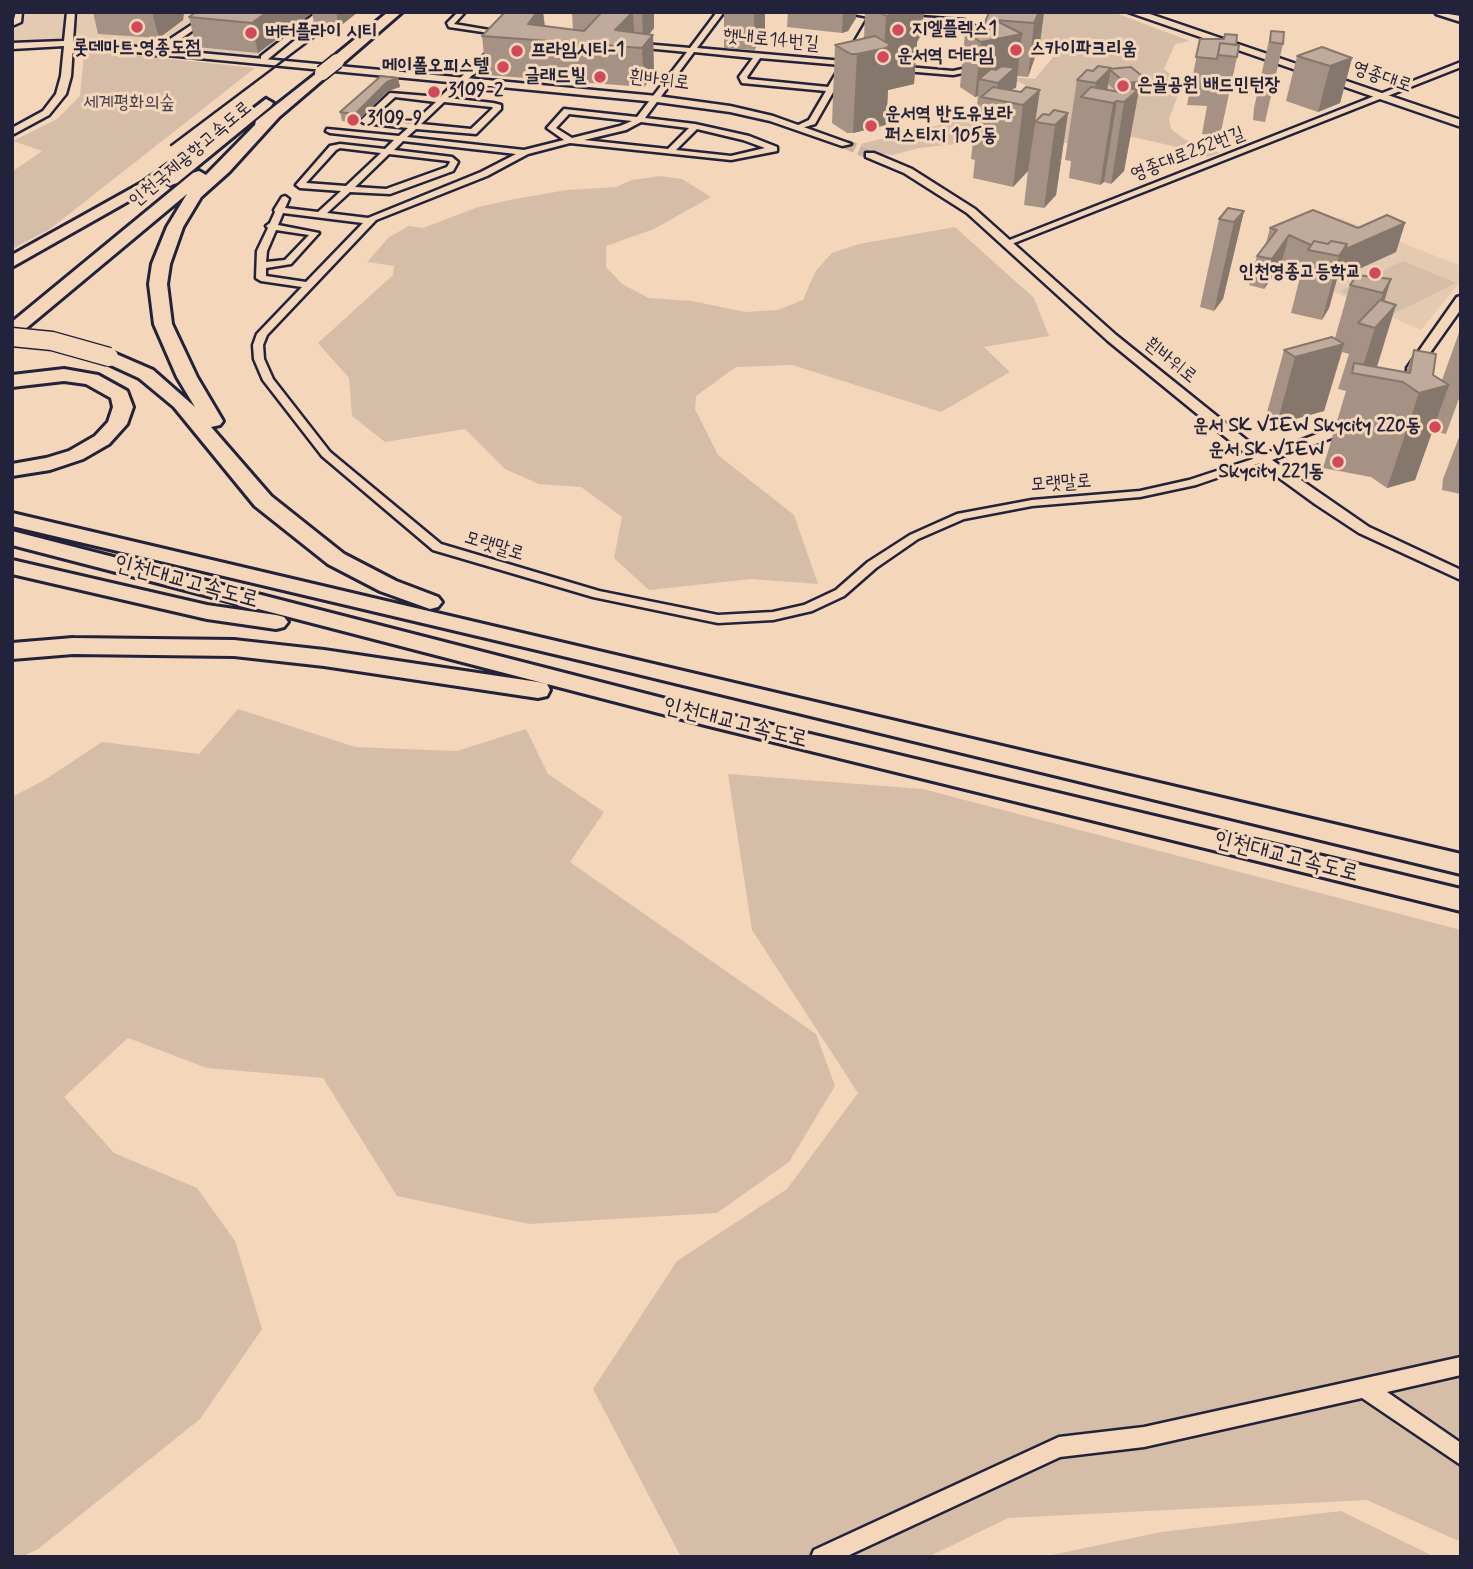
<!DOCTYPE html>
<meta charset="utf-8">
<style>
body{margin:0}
#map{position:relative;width:1473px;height:1569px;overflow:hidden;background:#f4d7ba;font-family:Mynerve,sans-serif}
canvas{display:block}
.frame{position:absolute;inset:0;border:14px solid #22223b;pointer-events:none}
</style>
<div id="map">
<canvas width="1473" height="1569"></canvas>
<div class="frame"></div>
</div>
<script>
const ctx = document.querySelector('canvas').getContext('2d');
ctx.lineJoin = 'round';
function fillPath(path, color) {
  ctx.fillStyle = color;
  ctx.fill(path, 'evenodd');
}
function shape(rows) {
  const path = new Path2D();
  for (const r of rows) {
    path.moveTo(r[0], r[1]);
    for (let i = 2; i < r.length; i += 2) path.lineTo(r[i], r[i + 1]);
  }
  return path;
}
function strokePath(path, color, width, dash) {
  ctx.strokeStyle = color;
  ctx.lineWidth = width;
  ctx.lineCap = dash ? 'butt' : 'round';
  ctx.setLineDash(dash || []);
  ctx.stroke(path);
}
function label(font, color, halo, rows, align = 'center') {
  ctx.font = font + ' Mynerve,"Poor Story",sans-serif';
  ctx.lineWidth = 6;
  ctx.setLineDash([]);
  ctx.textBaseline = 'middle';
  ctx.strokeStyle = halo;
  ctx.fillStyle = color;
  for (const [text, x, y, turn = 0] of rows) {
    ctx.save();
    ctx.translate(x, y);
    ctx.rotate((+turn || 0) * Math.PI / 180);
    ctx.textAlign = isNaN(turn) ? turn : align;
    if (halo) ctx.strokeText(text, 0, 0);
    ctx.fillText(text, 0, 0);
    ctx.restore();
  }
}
const built = shape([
 [12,12,326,12,268,60,54,39,12,42],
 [1340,218,1461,266,1461,281,1421,330,1253,257]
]);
const green = shape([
 [992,12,1113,12,1190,41,1175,44,1164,69,1170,74,1177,98,1169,119,1171,129,1184,139,1220,153,1207,157,1181,148,1133,137,1064,143,957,144,919,148,893,155,876,153,860,144,981,115,1021,94,1027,86,1019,82,975,78,975,74,1035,79,1059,50,1042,41,1001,33,985,22],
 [96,51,255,68,50,229,12,249,12,172,42,151,13,141,57,119,80,96,84,53],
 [661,176,682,179,711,197,654,229,606,246,606,267,622,284,649,298,692,301,745,312,778,310,803,300,815,272,832,253,859,244,955,227,1034,298,1049,336,984,347,1010,372,941,412,792,365,736,367,696,396,695,409,718,455,794,515,818,584,751,579,649,590,614,558,622,517,581,487,539,484,505,469,465,429,385,442,352,416,349,378,318,343,393,275,394,266,367,262,389,237,409,226,423,228,478,207,515,199,567,190,616,187,632,180],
 [1403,261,1456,283,1393,314,1340,291],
 [238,709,355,747,457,751,526,729,548,774,604,812,570,862,816,1034,835,1086,789,1162,717,1213,529,1224,397,1196,323,1078,207,1068,128,1038,64,1097,114,1153,197,1188,235,1241,262,1329,200,1419,38,1549,21,1557,12,1557,12,797,43,781,102,742,199,754],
 [728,774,923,789,1461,930,1461,1542,1367,1500,1008,1518,928,1557,681,1557,593,1389,677,1261,787,1189,858,1093,752,930],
 [1341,1511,1435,1557,1042,1557,1161,1532]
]);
const tertiaryTunnel = shape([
 [846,144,870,155]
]);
const minor = shape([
 [16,12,22,12,21,22,12,26,16,12],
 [211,12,219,12,158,55,152,55,152,51,211,12],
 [317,12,325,12,267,60,261,60,261,56,317,12],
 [458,12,465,12,454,24,507,33,503,35,449,27,447,23,458,12],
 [717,12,724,12,697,48,843,61,869,17,843,12,867,12,886,16,875,17,850,62,856,64,848,66,815,124,798,129,794,127,809,120,826,91,742,83,739,77,753,58,694,52,645,118,695,124,749,136,777,147,777,151,731,160,570,143,528,154,487,176,376,220,267,335,263,345,264,359,273,379,330,452,441,544,599,591,718,615,773,612,804,605,836,590,868,562,910,535,957,514,1032,500,1140,491,1189,480,1262,456,1266,457,1266,461,1196,485,1140,497,1032,506,964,519,918,539,876,568,844,596,812,611,773,620,718,623,593,597,433,550,322,456,263,380,254,359,253,345,257,334,302,287,261,281,256,278,257,251,268,228,266,226,270,223,275,212,274,210,282,197,285,196,289,199,285,208,318,212,341,191,300,188,296,185,330,146,340,144,385,149,394,140,330,133,326,131,327,129,399,136,408,128,364,123,360,121,390,93,440,97,494,46,501,48,448,98,493,103,501,105,501,109,476,134,416,129,407,137,524,150,564,140,547,128,564,109,637,117,687,52,635,47,632,43,690,48,717,12],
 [760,58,841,65,828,87,748,79,747,77,760,58],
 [395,97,436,102,412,124,371,119,395,97],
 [444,102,492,107,493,108,471,129,421,124,444,102],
 [569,114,632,121,620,126,572,138,556,128,569,114],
 [641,122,689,128,668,149,584,140,626,130,641,122],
 [697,129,743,140,765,148,731,156,676,150,697,129],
 [403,141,516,154,481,172,368,218,327,213,350,192,390,194,453,171,458,162,452,157,394,150,403,141],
 [340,148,381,153,346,186,306,183,336,150,340,148],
 [389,154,449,161,450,162,447,167,386,189,355,187,389,154],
 [283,213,363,223,306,282,266,276,266,268,291,264,319,233,278,225,283,213],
 [276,230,309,235,285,260,266,262,267,251,276,230],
 [905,16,964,20,985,32,973,71,953,75,893,70,893,66,896,66,953,71,967,68,979,34,962,24,907,19,905,16],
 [1461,62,1461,67,1009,245,1002,243,1461,62],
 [1461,1357,1461,1375,1387,1392,1461,1443,1461,1465,1362,1398,1144,1447,1060,1457,845,1557,811,1557,814,1550,1059,1437,1144,1427,1461,1357]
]);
const tertiary = shape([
 [67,12,75,12,73,41,657,96,730,106,773,116,851,144,842,146,770,121,730,112,657,102,73,46,71,76,66,94,49,115,12,135,12,128,43,111,56,94,61,76,64,46,12,49,12,43,64,41,67,12],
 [1435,12,1461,16,1461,22,1436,14,1435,12],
 [866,153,874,153,912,169,975,209,1116,335,1264,454,1349,422,1359,422,1359,428,1272,460,1369,527,1461,570,1461,580,1359,533,1315,504,1245,453,1108,341,967,213,904,173,866,157,866,153],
 [1461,296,1461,309,1415,374,1407,374,1407,368,1457,297,1461,296]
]);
const secondary = shape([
 [1128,12,1144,12,1461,120,1461,127,1128,12]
]);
const motorway = shape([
 [388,12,402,12,342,64,332,64,332,58,388,12],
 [322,69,327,70,327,76,279,117,229,172,201,197,183,227,170,264,167,284,172,324,197,377,223,421,220,425,211,427,271,496,344,554,396,581,438,597,442,602,438,607,430,609,380,591,328,564,255,506,174,407,139,378,102,361,100,357,109,351,153,370,195,407,177,377,154,324,149,284,152,264,167,227,187,194,18,335,12,336,12,322,193,173,199,171,206,175,255,125,256,121,322,69],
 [266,99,273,103,271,106,177,183,171,185,164,181,12,267,12,255,143,182,177,158,188,159,266,99],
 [64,369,98,375,127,391,133,407,127,424,109,444,83,459,50,470,12,476,12,464,46,458,69,451,95,436,108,422,113,407,111,398,86,384,64,381,12,387,12,375,64,369],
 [12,513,1461,854,1461,874,588,662,12,526,12,513],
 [12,531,705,709,1461,889,1461,911,705,725,12,545,12,531],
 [12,560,207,605,276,615,284,617,288,622,284,627,276,629,207,619,12,574,12,560],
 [73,638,234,640,324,650,538,682,547,684,550,690,547,696,538,698,324,666,234,656,73,654,12,659,12,643,73,638]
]);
const rail = shape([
 [171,145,348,12]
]);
const motorwayBridgeFar1 = shape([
 [322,73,337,61]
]);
const motorwayBridge = shape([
 [12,337,52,341,109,357]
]);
const wall = shape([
 [93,12,184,12,183,20,159,38,98,34],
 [196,12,358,12,339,27,314,24,312,13,258,53,196,47,189,17],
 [505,12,543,12,545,26,573,30,572,12,654,12,654,28,649,35,653,35,654,75,644,87,486,75,482,36],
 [724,12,765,12,765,35,754,50,724,48],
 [788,12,856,12,856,18,848,31,842,33,787,27],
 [865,12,924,12,921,35,917,42,914,84,888,90,886,125,853,133,847,133,832,123,835,45,864,39],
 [989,12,1044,12,1040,43,1028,77,1017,76,1016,88,1012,89,1012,90,1036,121,1049,115,1068,113,1056,195,1044,208,1024,205,1028,171,1013,187,973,178,975,160,971,159,978,96,975,97,960,87,965,33,982,30],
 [1271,31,1283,44,1265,122,1253,120,1254,108],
 [1200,39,1236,45,1237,57,1220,136,1202,134,1207,106,1187,105],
 [1297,56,1352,58,1340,103,1318,112,1286,101],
 [1111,68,1145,94,1138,95,1124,171,1111,184,1104,182,1100,185,1069,178,1071,161,1065,160,1077,80],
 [1108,84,1117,92,1107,90],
 [398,78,400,87,388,91,356,123,342,121,340,112],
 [1244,211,1223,299,1214,311,1200,307,1219,219],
 [1405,223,1396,252,1337,279,1329,308,1322,320,1291,313,1301,273,1281,265,1264,289,1249,285,1257,256,1266,243,1270,228,1358,228],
 [1391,279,1384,301,1376,367,1406,372,1414,350,1433,375,1442,380,1461,327,1461,393,1446,434,1432,431,1415,480,1387,488,1371,477,1323,468,1346,391,1338,389,1349,354,1342,352,1324,411,1277,424,1266,416,1284,350,1335,338,1350,285],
 [1461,432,1461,494,1442,490,1443,479]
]);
const shadedWall = shape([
 [152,12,184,12,183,20,159,38],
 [267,12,312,12,312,13,258,53,252,23],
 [336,12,358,12,339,27],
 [537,12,543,12,546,40,528,24],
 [633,12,635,47,615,30],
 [642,12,654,12,654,28,643,41],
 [754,12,765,12,765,35,754,50],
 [843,12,856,12,856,18,848,31,842,33],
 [902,12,924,12,921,35,917,42,914,84,888,90,886,125,853,133,857,54,884,49,886,16],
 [1039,12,1044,12,1040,43,1028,77,1034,23],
 [1022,34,1016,88,1012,89,1011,103,996,100,998,83,979,79,978,96,975,97,981,42],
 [653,35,654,75,644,87,642,48],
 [1352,58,1340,103,1318,112,1330,66],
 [1111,68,1105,102,1093,99,1096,83],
 [398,78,400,87,388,91,356,123,355,114,387,82],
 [1148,81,1145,94,1138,95,1124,171,1111,184,1124,102,1124,97,1126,83],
 [1040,90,1028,171,1013,187,1023,105],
 [1117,101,1104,182,1100,185,1113,103],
 [1068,113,1056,195,1044,208,1055,125],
 [1244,211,1223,299,1214,311,1234,222],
 [1405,223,1396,252,1337,279,1329,308,1322,320,1339,256,1347,244],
 [1289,235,1281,265,1264,289,1272,259],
 [1391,279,1377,325,1396,305,1376,370,1360,375,1375,328,1372,327,1383,293],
 [1344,344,1324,411,1277,424,1295,357],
 [1449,385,1415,480,1387,488,1419,393]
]);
const building = shape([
 [196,12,267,12,252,23,189,17,196,12],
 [505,12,537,12,528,24,584,31,602,12,633,12,615,30,653,35,642,48,482,36,505,12],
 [879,12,902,12,886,16,879,12],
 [989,12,1039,12,1034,23,995,20,1022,34,981,42,965,33,982,30,989,12],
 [1271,31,1284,32,1283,44,1270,42,1271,31],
 [1225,34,1237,35,1236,45,1220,43,1217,59,1196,57,1200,39,1224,39,1225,34],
 [875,36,891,45,888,46,891,47,857,54,851,54,835,45,875,36],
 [1220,43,1239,45,1237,57,1218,55,1220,43],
 [1322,47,1352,58,1330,66,1297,56,1322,47],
 [1002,66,1015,68,998,83,979,79,991,69,996,70,1002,66],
 [1098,66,1111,68,1096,83,1077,80,1087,70,1093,71,1098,66],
 [1131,67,1148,81,1126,83,1109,69,1131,67],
 [381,76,398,78,387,82,355,114,340,112,381,76],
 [993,87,1021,92,1026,87,1040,90,1023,105,981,97,993,87],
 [1091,87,1120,92,1125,87,1138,90,1124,102,1117,101,1113,103,1081,97,1091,87],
 [1054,110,1068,113,1055,125,1035,122,1043,114,1049,115,1054,110],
 [1228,208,1244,211,1234,222,1219,219,1228,208],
 [1313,210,1358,228,1387,215,1405,223,1346,249,1347,244,1331,241,1328,244,1314,241,1311,245,1289,235,1272,259,1257,256,1277,230,1270,228,1313,210],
 [1314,241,1328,244,1331,241,1347,244,1339,256,1308,250,1314,241],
 [1357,275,1391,279,1383,293,1350,285,1357,275],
 [1380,300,1396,305,1375,328,1358,323,1380,300],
 [1332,337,1344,344,1295,357,1284,350,1332,337],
 [1414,350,1436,354,1433,375,1449,385,1419,393,1403,382,1352,373,1354,363,1410,373,1414,350]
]);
const markers = [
 [137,27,7,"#d1495b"],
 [898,30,7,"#d1495b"],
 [251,33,7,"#d1495b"],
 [1016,50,7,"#d1495b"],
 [517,51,7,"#d1495b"],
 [883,57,7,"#d1495b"],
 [503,67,7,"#d1495b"],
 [600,77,7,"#d1495b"],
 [1123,86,7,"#d1495b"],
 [434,92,7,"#d1495b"],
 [353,120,7,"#d1495b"],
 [871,126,7,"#d1495b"],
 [1375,273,7,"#d1495b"],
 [1435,427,7,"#d1495b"],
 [1338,462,7,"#d1495b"]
];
const farPoinames = [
 ["지엘플렉스1",912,30],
 ["버터플라이 시티",265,33],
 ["롯데마트 영종도점",137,49,"center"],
 ["스카이파크리움",1030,50],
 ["프라임시티-1",531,51],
 ["운서역 더타임",897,57],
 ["메이폴오피스텔",489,67,"right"],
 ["글래드빌",586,77,"right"],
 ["은골공원 배드민턴장",1137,86],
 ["3109-2",448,92],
 ["운서역 반도유보라",885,115],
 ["퍼스티지 105동",885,137],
 ["3109-9",367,120],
 ["인천영종고등학교",1361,273,"right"],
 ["운서 SK VIEW Skycity 220동",1421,427,"right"],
 ["운서 SK VIEW",1324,451,"right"],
 ["Skycity 221동",1324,473,"right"]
];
const farStreetnames = [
 ["햇내로14번길",771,41,5],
 ["영종대로",1382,78,19],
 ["흰바위로",659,81,7],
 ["인천국제공항고속도로",191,155,-40],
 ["영종대로252번길",1188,155,-21],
 ["흰바위로",1170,361,39],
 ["모랫말로",1061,484,-4],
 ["모랫말로",494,547,17]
];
const farParknames = [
 ["세계평화의숲",129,104]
];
const streetNames = [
 ["인천대교고속도로",186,583,15],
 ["인천대교고속도로",735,724,14],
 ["인천대교고속도로",1286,858,14]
];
fillPath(built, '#e4cab1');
fillPath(green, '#d6bda7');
strokePath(tertiaryTunnel, '#cab3a1', 10, [10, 4.5]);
strokePath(minor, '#22223b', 5);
strokePath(tertiary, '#22223b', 5);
strokePath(secondary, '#22223b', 5);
strokePath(motorway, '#22223b', 6);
fillPath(minor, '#f4d7ba');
fillPath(tertiary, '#f4d7ba');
fillPath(secondary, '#f4d7ba');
fillPath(motorway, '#f4d7ba');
strokePath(rail, '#22223b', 2.5);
strokePath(motorwayBridgeFar1, '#22223b', 17, []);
strokePath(motorwayBridge, '#22223b', 21, []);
strokePath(motorwayBridgeFar1, '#f4d7ba', 14);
strokePath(motorwayBridge, '#f4d7ba', 18);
fillPath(wall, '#a59285');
fillPath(shadedWall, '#86776c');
fillPath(building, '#c0aa9b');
strokePath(building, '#86776c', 2);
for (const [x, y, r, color] of markers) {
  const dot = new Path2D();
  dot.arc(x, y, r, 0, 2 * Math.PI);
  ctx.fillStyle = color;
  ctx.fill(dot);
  strokePath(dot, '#f4d7ba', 2.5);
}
label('bold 19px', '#22223b', '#f4d7ba', farPoinames, 'left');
label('19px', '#22223b', '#f4d7ba', farStreetnames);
label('19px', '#464151', '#f4d7ba', farParknames);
label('23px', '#22223b', '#f4d7ba', streetNames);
</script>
